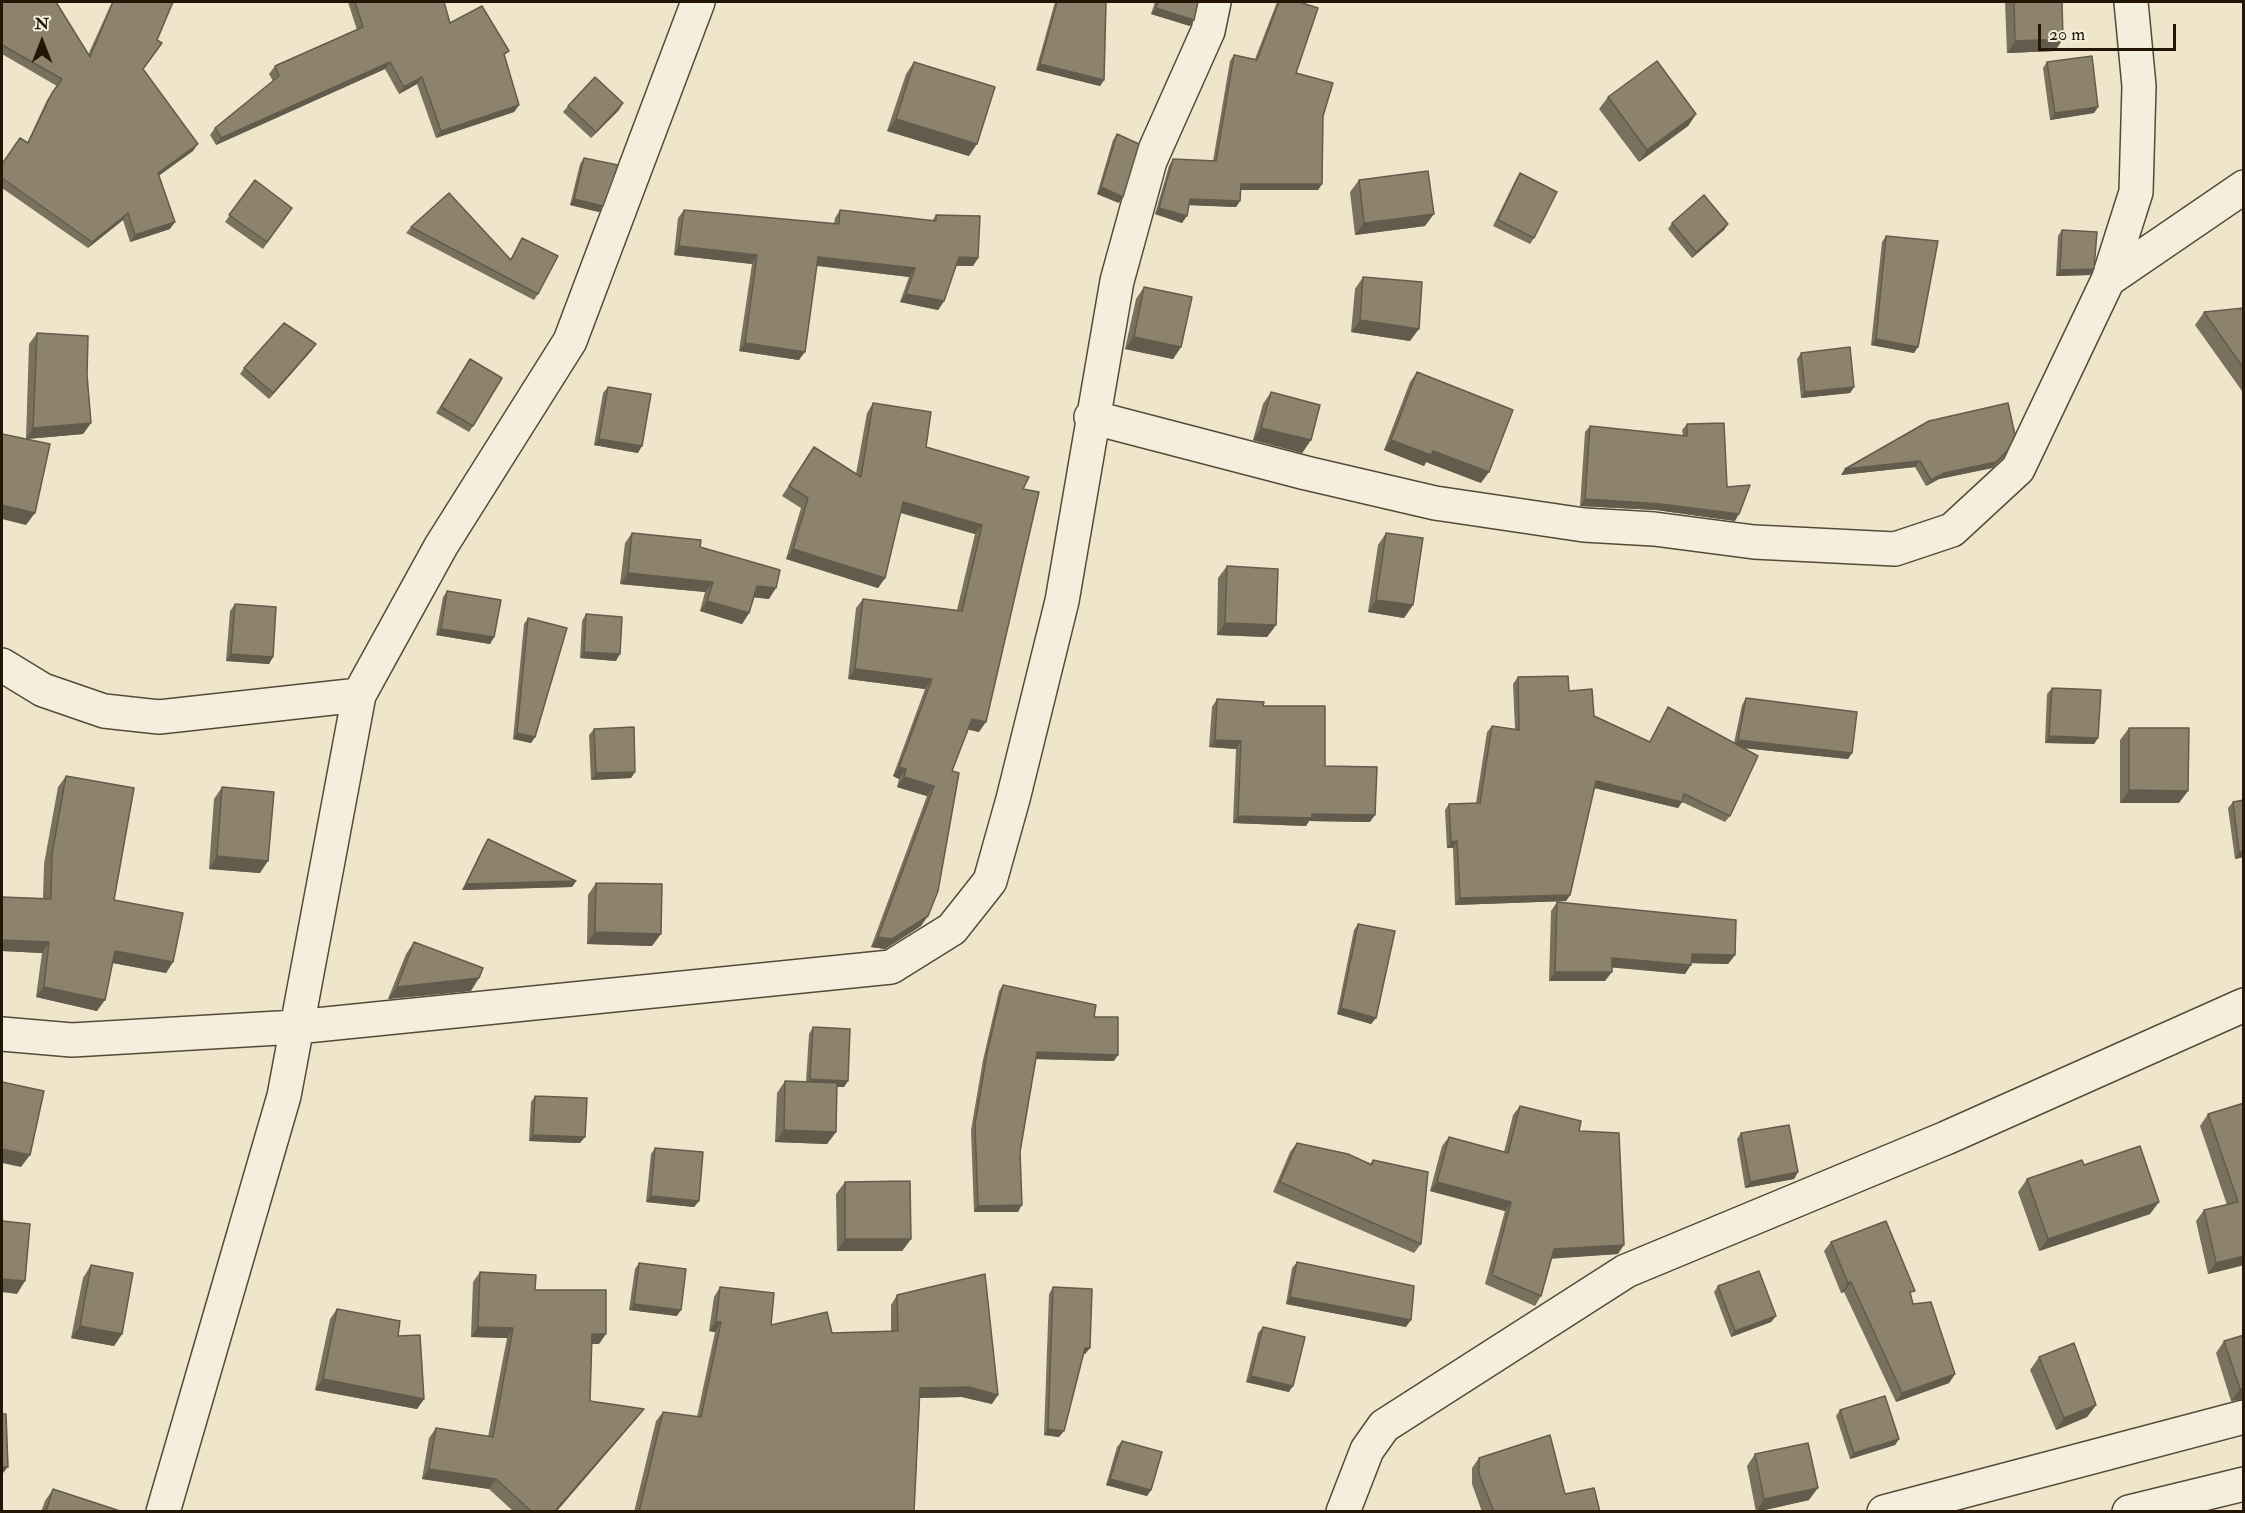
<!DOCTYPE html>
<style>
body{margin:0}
#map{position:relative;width:2245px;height:1513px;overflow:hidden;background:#eee5cb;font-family:"IM FELL Double Pica",serif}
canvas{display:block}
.frame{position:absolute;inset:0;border:3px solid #231606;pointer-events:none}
.north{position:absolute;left:12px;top:12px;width:60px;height:60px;-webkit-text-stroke:4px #f4eedd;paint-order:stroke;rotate:0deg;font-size:16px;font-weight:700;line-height:24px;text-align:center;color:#231606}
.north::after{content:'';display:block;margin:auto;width:21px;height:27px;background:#231606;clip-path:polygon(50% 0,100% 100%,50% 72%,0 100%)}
.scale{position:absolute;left:2038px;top:24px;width:138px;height:27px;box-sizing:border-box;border:3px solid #231606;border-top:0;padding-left:8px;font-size:18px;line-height:21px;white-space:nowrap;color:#231606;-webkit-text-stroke:4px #f4eedd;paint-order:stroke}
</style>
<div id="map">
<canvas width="2245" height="1513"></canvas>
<div class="frame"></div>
<div class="north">N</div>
<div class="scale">20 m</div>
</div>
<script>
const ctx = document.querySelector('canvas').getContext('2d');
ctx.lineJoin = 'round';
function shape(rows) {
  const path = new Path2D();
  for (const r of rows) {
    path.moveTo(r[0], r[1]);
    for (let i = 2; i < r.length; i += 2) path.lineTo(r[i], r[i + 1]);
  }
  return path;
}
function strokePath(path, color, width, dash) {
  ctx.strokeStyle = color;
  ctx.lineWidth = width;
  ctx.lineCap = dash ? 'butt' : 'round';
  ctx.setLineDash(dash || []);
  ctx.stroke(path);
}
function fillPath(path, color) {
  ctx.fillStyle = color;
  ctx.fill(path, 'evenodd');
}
const minor = shape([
 [2108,280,2244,187],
 [1091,417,1306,473,1435,503,1584,525,1654,529,1754,542,1895,549,1952,530,2018,469,2108,280,2136,192,2139,86,2131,2],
 [2,665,43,690,104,711,159,717,359,695],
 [2,1034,72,1040,296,1027,891,967,952,929,990,881,1013,799,1062,601,1117,281,1150,161,1208,31,1214,2],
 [163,1512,284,1096,359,695,441,546,570,341,698,2],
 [1343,1512,1367,1450,1384,1426,1626,1271,1946,1138,2244,1005],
 [1884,1512,2244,1417],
 [2129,1512,2244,1484]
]);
const wall = shape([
 [2,2,88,55,112,2,173,2,143,69,193,151,159,175,170,229,130,242,123,220,88,248,2,188,2,164,27,143,47,100,57,86,2,54],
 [348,2,444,2,450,23,505,57,519,105,514,112,436,138,417,84,399,94,385,69,216,145,210,135,215,128,273,81,269,74,275,66,357,30],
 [1055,2,1106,2,1104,80,1100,86,1036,70],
 [1155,2,1198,2,1194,20,1190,26,1151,14],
 [1277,2,1299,2,1296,73,1323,116,1322,184,1318,190,1241,190,1240,201,1236,207,1189,205,1182,223,1155,214,1169,166,1173,159,1213,161,1230,61,1234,55,1255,59],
 [2005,2,2062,2,2055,51,2007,53],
 [914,62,969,156,887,131,906,74],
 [2047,62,2098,107,2094,113,2050,120,2043,68],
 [1608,97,1696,114,1688,126,1639,162,1599,109],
 [568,106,619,110,591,138,563,112],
 [1117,134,1119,203,1097,194,1113,140],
 [584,158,603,206,599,212,570,205,580,164],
 [1520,173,1534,238,1530,244,1493,226,1516,179],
 [255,180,292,208,263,249,225,222],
 [1359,180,1425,226,1355,235,1350,192],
 [684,210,834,224,835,218,840,210,932,221,936,215,978,258,973,266,956,266,944,301,938,310,900,302,909,277,817,266,799,360,739,351,752,264,674,255,678,218],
 [1672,223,1728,224,1724,230,1692,258,1668,229],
 [411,227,510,260,522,238,538,294,534,300,406,233],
 [2062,230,2094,269,2090,275,2056,276,2058,236],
 [1886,236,1918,347,1914,353,1871,345,1882,242],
 [1363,277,1410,341,1351,332,1355,289],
 [1144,287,1181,347,1173,359,1125,349,1136,299],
 [2244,308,2244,390,2242,391,2195,325,2204,312],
 [37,333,87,375,91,423,83,434,26,439,29,344],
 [312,350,269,399,240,374,244,368],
 [1801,353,1854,387,1850,393,1801,398,1797,359],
 [470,359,473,426,469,432,436,413],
 [1417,372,1481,483,1426,462,1424,466,1384,450,1410,382],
 [608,387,638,453,594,445,603,393],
 [1271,392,1311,440,1302,453,1253,440,1263,404],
 [873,403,926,447,1023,489,979,732,968,729,952,771,921,926,885,949,871,947,927,796,897,787,899,779,893,776,925,689,848,679,856,608,863,599,957,610,975,534,900,513,885,578,878,588,786,559,801,508,782,496,814,447,856,474,867,413],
 [1687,424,1727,487,1735,521,1656,510,1580,506,1585,432,1590,426,1683,436,1682,430],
 [2007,451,2003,458,1992,468,1939,479,1926,486,1915,467,1841,475,1845,469],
 [632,533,700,547,769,599,754,597,749,613,742,624,700,611,705,592,620,584,625,543],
 [1386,533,1413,605,1404,618,1368,612,1378,545],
 [1227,566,1276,625,1267,637,1217,635,1218,578],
 [447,591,494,637,490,644,436,635,443,597],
 [235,604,273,657,269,664,226,661,230,611],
 [586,614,616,661,580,658,582,621],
 [528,618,535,737,531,743,513,739,524,624],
 [1518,677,1569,691,1594,716,1649,742,1668,707,1734,743,1742,705,1746,698,1852,753,1848,759,1743,748,1730,816,1725,822,1682,802,1678,808,1594,788,1570,895,1566,901,1455,905,1453,848,1447,848,1445,810,1449,804,1476,803,1487,732,1492,726,1515,729,1513,684],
 [2052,688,2098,738,2094,744,2045,743,2047,694],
 [1217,699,1263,706,1325,766,1370,822,1309,821,1306,826,1233,823,1236,749,1209,747,1212,707],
 [2129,728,2179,803,2120,803,2120,740],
 [594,729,635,772,631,778,591,780,589,735],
 [66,776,114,900,173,962,166,973,113,963,97,1011,36,997,42,953,2,951,2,897,43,898,44,864,58,787],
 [222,787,260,873,209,869,214,799],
 [2244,800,2244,857,2235,859,2228,808,2233,802],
 [488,839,576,881,572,887,462,890,484,845],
 [596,883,652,946,587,944,588,895],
 [1557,902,1735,955,1728,964,1691,963,1685,974,1612,967,1605,981,1549,981,1551,911],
 [1358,924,1376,1018,1371,1024,1337,1014,1354,930],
 [414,942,471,991,388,999,406,954],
 [1003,985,1094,1017,1114,1061,1036,1059,1020,1152,1018,1212,974,1212,971,1130,983,1060,999,991],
 [813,1027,848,1081,844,1087,837,1087,836,1132,827,1144,775,1142,777,1093,785,1081,806,1082,809,1034],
 [535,1096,580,1143,529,1141,531,1102],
 [2244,1103,2244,1265,2208,1274,2196,1221,2204,1210,2227,1205,2200,1126,2208,1114],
 [1520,1106,1579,1131,1618,1254,1552,1258,1541,1296,1535,1306,1485,1284,1505,1211,1430,1191,1442,1146,1449,1137,1504,1152,1513,1115],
 [1741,1133,1798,1172,1794,1179,1745,1188,1737,1139],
 [1297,1143,1370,1164,1373,1160,1421,1244,1414,1253,1273,1192,1290,1152],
 [655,1148,699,1201,694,1207,646,1202,651,1154],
 [2084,1165,2150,1214,2039,1251,2018,1192,2027,1179],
 [845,1182,911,1239,902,1251,837,1251,836,1194],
 [1831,1242,1911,1296,1913,1304,1955,1374,1949,1383,1896,1402,1844,1292,1841,1293,1824,1251],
 [1297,1262,1406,1327,1286,1304,1292,1268],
 [639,1263,677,1316,629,1310,635,1269],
 [91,1265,122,1334,114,1346,71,1338,83,1278],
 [480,1272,535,1290,599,1344,592,1344,590,1401,637,1418,556,1512,514,1512,489,1489,422,1479,429,1438,436,1428,488,1437,507,1338,471,1337,473,1282],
 [1718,1286,1776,1316,1771,1322,1731,1337,1714,1292],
 [720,1287,771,1325,832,1333,891,1331,891,1305,897,1295,992,1404,962,1397,920,1398,914,1512,634,1512,656,1421,663,1412,697,1417,715,1332,709,1331,714,1297],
 [1053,1287,1090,1348,1085,1354,1084,1354,1059,1437,1044,1435,1049,1294],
 [337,1309,398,1336,424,1399,417,1409,315,1390,330,1319],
 [1263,1327,1289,1392,1246,1382,1258,1333],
 [2244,1335,2244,1399,2231,1401,2216,1353,2224,1341],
 [2039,1357,2096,1405,2087,1417,2056,1430,2030,1370],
 [1840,1410,1899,1439,1895,1445,1850,1459,1836,1416],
 [1122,1441,1151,1490,1147,1496,1106,1485,1117,1447],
 [1755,1454,1809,1500,1756,1512,1747,1466],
 [1479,1458,1565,1494,1600,1512,1482,1512,1472,1484,1472,1468],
 [53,1489,123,1512,41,1512,45,1501]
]);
const shadedWall = shape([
 [1156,8,1194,20,1190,26,1151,14],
 [2063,39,2055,51,2007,53,2015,41],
 [390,62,385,69,216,145,221,138],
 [1040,64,1104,80,1100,86,1036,70],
 [422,77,417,84,399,94,404,87],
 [623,103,619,110,591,138,596,132],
 [519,105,514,112,436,138,441,131],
 [2098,107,2094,113,2050,120,2055,113],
 [1696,114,1688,126,1639,162,1647,150],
 [896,119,977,144,969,156,887,131],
 [198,144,193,151,153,180,158,173],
 [1241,184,1322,184,1318,190,1237,190],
 [1101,187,1123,197,1119,203,1097,194],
 [574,199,603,206,599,212,570,205],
 [1190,199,1240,201,1236,207,1185,205],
 [1159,208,1187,216,1182,223,1155,214],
 [128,213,123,220,88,248,92,242],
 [1434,214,1425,226,1355,235,1364,223],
 [175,222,170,229,130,242,135,235],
 [1728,224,1724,230,1692,258,1696,252],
 [679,246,757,255,752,264,674,255],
 [818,257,915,268,909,277,813,265],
 [959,257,978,258,973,266,953,265],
 [2094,269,2090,275,2056,276,2060,270],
 [906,294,944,301,938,310,900,302],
 [1360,320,1419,329,1410,341,1351,332],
 [1134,337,1181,347,1173,359,1125,349],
 [1876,339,1918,347,1914,353,1871,345],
 [745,343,805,352,799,360,739,351],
 [316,344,312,350,269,399,273,393],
 [1854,387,1850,393,1801,398,1805,392],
 [91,423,83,434,26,439,33,428],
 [1261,428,1311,440,1302,453,1253,440],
 [599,439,642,446,638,453,594,445],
 [1391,440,1433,451,1489,472,1481,483,1426,462,1424,466,1384,450],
 [2007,451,2003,458,1992,468,1939,479,1926,486,1931,480,1944,473],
 [1920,461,1915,467,1841,475,1845,469],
 [1585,499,1661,504,1739,514,1735,521,1656,510,1580,506],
 [903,502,982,525,975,534,896,511],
 [2,505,35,513,26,525,2,519],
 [793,549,885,578,878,588,786,559],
 [628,573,713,582,705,592,620,584],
 [757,586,776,588,769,599,750,597],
 [1376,600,1413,605,1404,618,1368,612],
 [707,601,749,613,742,624,700,611],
 [1225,623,1276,625,1267,637,1217,635],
 [441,629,494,637,490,644,436,635],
 [584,652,620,654,616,661,580,658],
 [231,654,273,657,269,664,226,661],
 [855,669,932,679,925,689,848,679],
 [972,719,986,722,979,732,965,729],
 [517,733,535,737,531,743,513,739],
 [2049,736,2098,738,2094,744,2045,743],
 [1215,740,1241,741,1236,749,1209,747],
 [1738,740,1852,753,1848,759,1733,747],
 [899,767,906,769,899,779,893,776],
 [635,772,631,778,591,780,596,773],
 [904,777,934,786,927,796,897,787],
 [1596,781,1682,802,1678,808,1591,787],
 [2129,790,2188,791,2179,803,2120,803],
 [1312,814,1375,815,1370,822,1309,821,1306,826,1233,823,1238,816],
 [1457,841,1453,848,1447,848,1451,842],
 [2239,852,2244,852,2244,857,2235,859],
 [217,856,268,861,260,873,209,869],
 [576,881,572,887,462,890,466,884],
 [1570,895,1566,901,1455,905,1460,898],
 [928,916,921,926,885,949,871,947,878,937],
 [595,932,661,934,652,946,587,944],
 [2,940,49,942,42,953,2,951],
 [115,951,173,962,166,973,107,962],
 [1692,954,1735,955,1728,964,1686,963],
 [1612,958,1691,965,1685,974,1606,967],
 [1555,972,1612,972,1605,981,1549,981],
 [479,978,471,991,388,999,397,987],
 [44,987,105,1000,97,1011,36,997],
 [1341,1008,1376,1018,1371,1024,1337,1014],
 [1037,1052,1118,1055,1114,1061,1033,1059],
 [810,1079,848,1081,844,1087,806,1086],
 [784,1130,836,1132,827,1144,775,1142],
 [533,1135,585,1137,580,1143,529,1141],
 [2,1149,30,1155,21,1167,2,1163],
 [1798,1172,1794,1179,1745,1188,1750,1182],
 [1437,1182,1511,1202,1505,1211,1430,1191],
 [651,1196,699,1201,694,1207,646,1202],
 [2159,1202,2150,1214,2039,1251,2048,1239],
 [1022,1205,1018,1212,974,1212,978,1206],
 [845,1239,911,1239,902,1251,837,1251],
 [1624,1245,1618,1254,1548,1259,1554,1249],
 [2244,1256,2244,1265,2208,1274,2216,1263],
 [2,1279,25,1281,17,1294,2,1292],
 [1851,1282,1844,1292,1841,1293,1848,1283],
 [1290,1297,1411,1320,1406,1327,1286,1304],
 [634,1304,681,1310,677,1316,629,1310],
 [1776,1316,1771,1322,1731,1337,1735,1331],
 [716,1322,721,1322,715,1332,709,1331],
 [80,1326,122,1334,114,1346,71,1338],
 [478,1327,513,1328,507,1338,471,1337],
 [592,1334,606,1334,599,1344,585,1344],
 [1085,1348,1090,1348,1085,1354,1081,1354],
 [1955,1374,1949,1383,1896,1402,1902,1393],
 [1251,1376,1293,1386,1289,1392,1246,1382],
 [323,1379,424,1399,417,1409,315,1390],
 [969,1387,998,1395,992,1404,962,1397,914,1398,920,1388],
 [2244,1388,2244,1399,2231,1401,2240,1389],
 [2096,1405,2087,1417,2056,1430,2064,1418],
 [644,1409,637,1418,556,1512,554,1512],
 [1048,1429,1064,1431,1059,1437,1044,1435],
 [1899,1439,1895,1445,1850,1459,1854,1453],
 [2,1467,8,1467,3,1473,2,1473],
 [429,1469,496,1479,489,1489,422,1479],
 [1110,1479,1151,1490,1147,1496,1106,1485],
 [1818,1488,1809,1500,1756,1512,1764,1499]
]);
const building = shape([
 [2,2,56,2,90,57,113,2,173,2,157,40,162,43,143,69,198,144,158,173,175,222,135,235,128,213,92,242,2,178,2,164,20,138,28,143,52,93,62,79,2,45,2,2],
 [355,2,444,2,450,23,482,6,509,51,504,54,519,105,441,131,422,77,404,87,390,62,221,138,215,128,279,76,275,66,363,27,355,2],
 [1057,2,1106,2,1104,80,1040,64,1057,2],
 [1158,2,1198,2,1194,20,1156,8,1158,2],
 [1279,2,1299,2,1318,8,1296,73,1333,83,1323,116,1322,184,1241,184,1240,201,1190,199,1187,216,1159,208,1173,159,1216,161,1234,55,1257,60,1279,2],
 [2014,2,2062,2,2063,39,2015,41,2014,2],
 [2092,56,2098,107,2055,113,2047,62,2092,56],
 [1657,61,1696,114,1647,150,1608,97,1657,61],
 [914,62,995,87,977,144,896,119,914,62],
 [595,77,623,103,596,132,568,106,595,77],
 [1117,134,1139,144,1123,197,1101,187,1117,134],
 [584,158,618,165,603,206,574,199,584,158],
 [1428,171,1434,214,1364,223,1359,180,1428,171],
 [1520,173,1557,192,1534,238,1498,220,1520,173],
 [255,180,292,208,267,242,229,215,255,180],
 [449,193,511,260,522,238,558,256,538,294,411,227,449,193],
 [1704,195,1728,224,1696,252,1672,223,1704,195],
 [684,210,839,224,840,210,936,221,936,215,980,216,978,258,959,257,944,301,906,294,915,268,818,257,805,352,745,343,757,255,679,246,684,210],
 [2062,230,2097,232,2094,269,2060,270,2062,230],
 [1886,236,1938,241,1918,347,1876,339,1886,236],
 [1363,277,1422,282,1419,329,1360,320,1363,277],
 [1144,287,1192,297,1181,347,1134,337,1144,287],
 [2244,308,2244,369,2204,312,2244,308],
 [284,323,316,344,273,393,244,368,284,323],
 [37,333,88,336,87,375,91,423,33,428,37,333],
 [1850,347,1854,387,1805,392,1801,353,1850,347],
 [470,359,502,378,473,426,441,407,470,359],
 [1417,372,1513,410,1489,472,1433,451,1431,455,1391,440,1417,372],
 [608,387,651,394,642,446,599,439,608,387],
 [1271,392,1320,405,1311,440,1261,428,1271,392],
 [873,403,931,412,926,447,1029,477,1023,489,1039,492,986,722,972,719,952,771,959,773,938,891,928,916,892,939,878,937,934,786,904,777,906,769,899,767,932,679,855,669,863,599,962,611,982,525,903,502,885,578,793,549,808,498,789,486,814,447,861,477,873,403],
 [2008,403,2015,435,2007,451,1996,462,1944,473,1931,480,1920,461,1845,469,1929,421,2008,403],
 [1724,423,1727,487,1750,485,1739,514,1661,504,1585,499,1590,426,1687,436,1687,424,1724,423],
 [2,434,50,444,35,513,2,505,2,434],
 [632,533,701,540,700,547,780,570,776,588,757,586,749,613,707,601,713,582,628,573,632,533],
 [1386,533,1423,538,1413,605,1376,600,1386,533],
 [1227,566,1278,569,1276,625,1225,623,1227,566],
 [447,591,501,600,494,637,441,629,447,591],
 [235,604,276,607,273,657,231,654,235,604],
 [586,614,622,617,620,654,584,652,586,614],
 [528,618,567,628,535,737,517,733,528,618],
 [1568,676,1569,691,1592,689,1594,716,1650,742,1668,707,1758,756,1730,816,1684,794,1682,802,1596,781,1570,895,1460,898,1457,841,1451,842,1449,804,1480,803,1492,726,1519,730,1518,677,1568,676],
 [2052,688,2101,690,2098,738,2049,736,2052,688],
 [1746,698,1857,712,1852,753,1738,740,1746,698],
 [1217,699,1264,702,1263,706,1325,706,1325,766,1377,767,1375,815,1312,814,1312,818,1238,816,1241,741,1215,740,1217,699],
 [634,727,635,772,596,773,594,729,634,727],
 [2129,728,2189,728,2188,791,2129,790,2129,728],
 [66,776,134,788,114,900,183,913,173,962,115,951,105,1000,44,987,49,942,2,940,2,897,51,899,52,854,66,776],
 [222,787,274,792,268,861,217,856,222,787],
 [2244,800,2244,852,2239,852,2233,802,2244,800],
 [488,839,576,881,466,884,488,839],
 [596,883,662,884,661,934,595,932,596,883],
 [1557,902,1736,920,1735,955,1692,954,1691,965,1612,958,1612,972,1555,972,1557,902],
 [1358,924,1395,931,1376,1018,1341,1008,1358,924],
 [414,942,483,968,479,978,397,987,414,942],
 [1003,985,1096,1005,1094,1017,1118,1017,1118,1055,1037,1052,1020,1152,1022,1205,978,1206,975,1124,987,1053,1003,985],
 [813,1027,850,1029,848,1081,810,1079,813,1027],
 [785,1081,837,1083,836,1132,784,1130,785,1081],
 [2,1082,44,1091,30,1155,2,1149,2,1082],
 [535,1096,587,1098,585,1137,533,1135,535,1096],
 [2244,1103,2244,1256,2216,1263,2204,1210,2238,1202,2208,1114,2244,1103],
 [1520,1106,1581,1121,1579,1131,1619,1133,1624,1245,1554,1249,1541,1296,1492,1275,1511,1202,1437,1182,1449,1137,1508,1153,1520,1106],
 [1789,1125,1798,1172,1750,1182,1741,1133,1789,1125],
 [1297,1143,1348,1154,1372,1165,1373,1160,1428,1172,1421,1244,1280,1182,1297,1143],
 [2140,1146,2159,1202,2048,1239,2027,1179,2082,1160,2084,1165,2140,1146],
 [655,1148,703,1152,699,1201,651,1196,655,1148],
 [910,1181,911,1239,845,1239,845,1182,910,1181],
 [2,1221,30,1224,25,1281,2,1279,2,1221],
 [1886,1221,1915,1291,1910,1292,1913,1304,1931,1302,1955,1374,1902,1393,1851,1282,1848,1283,1831,1242,1886,1221],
 [1297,1262,1414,1286,1411,1320,1290,1297,1297,1262],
 [639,1263,686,1269,681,1310,634,1304,639,1263],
 [91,1265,133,1273,122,1334,80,1326,91,1265],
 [1759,1271,1776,1316,1735,1331,1718,1286,1759,1271],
 [480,1272,536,1275,535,1290,606,1290,606,1334,592,1334,590,1401,644,1409,554,1512,532,1512,496,1479,429,1469,436,1428,493,1437,513,1328,478,1327,480,1272],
 [985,1274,998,1395,969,1387,920,1388,914,1512,639,1512,663,1412,701,1417,721,1322,716,1322,720,1287,774,1293,771,1325,827,1312,832,1333,898,1331,897,1295,985,1274],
 [1053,1287,1092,1289,1090,1348,1085,1348,1064,1431,1048,1429,1053,1287],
 [337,1309,400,1321,398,1336,420,1335,424,1399,323,1379,337,1309],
 [1263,1327,1305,1337,1293,1386,1251,1376,1263,1327],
 [2244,1335,2244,1388,2240,1389,2224,1341,2244,1335],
 [2074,1343,2096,1405,2064,1418,2039,1357,2074,1343],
 [1885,1396,1899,1439,1854,1453,1840,1410,1885,1396],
 [2,1414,6,1414,8,1467,2,1467,2,1414],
 [1550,1435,1565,1494,1594,1488,1600,1512,1494,1512,1479,1474,1479,1458,1550,1435],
 [1122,1441,1162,1452,1151,1490,1110,1479,1122,1441],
 [1808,1443,1818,1488,1764,1499,1755,1454,1808,1443],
 [53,1489,123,1512,46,1512,53,1489]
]);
strokePath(minor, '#564a37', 36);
strokePath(minor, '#f4eedd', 33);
fillPath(wall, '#79705d');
fillPath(shadedWall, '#635b4c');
fillPath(building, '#8d826c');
strokePath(building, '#635b4c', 1.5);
</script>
